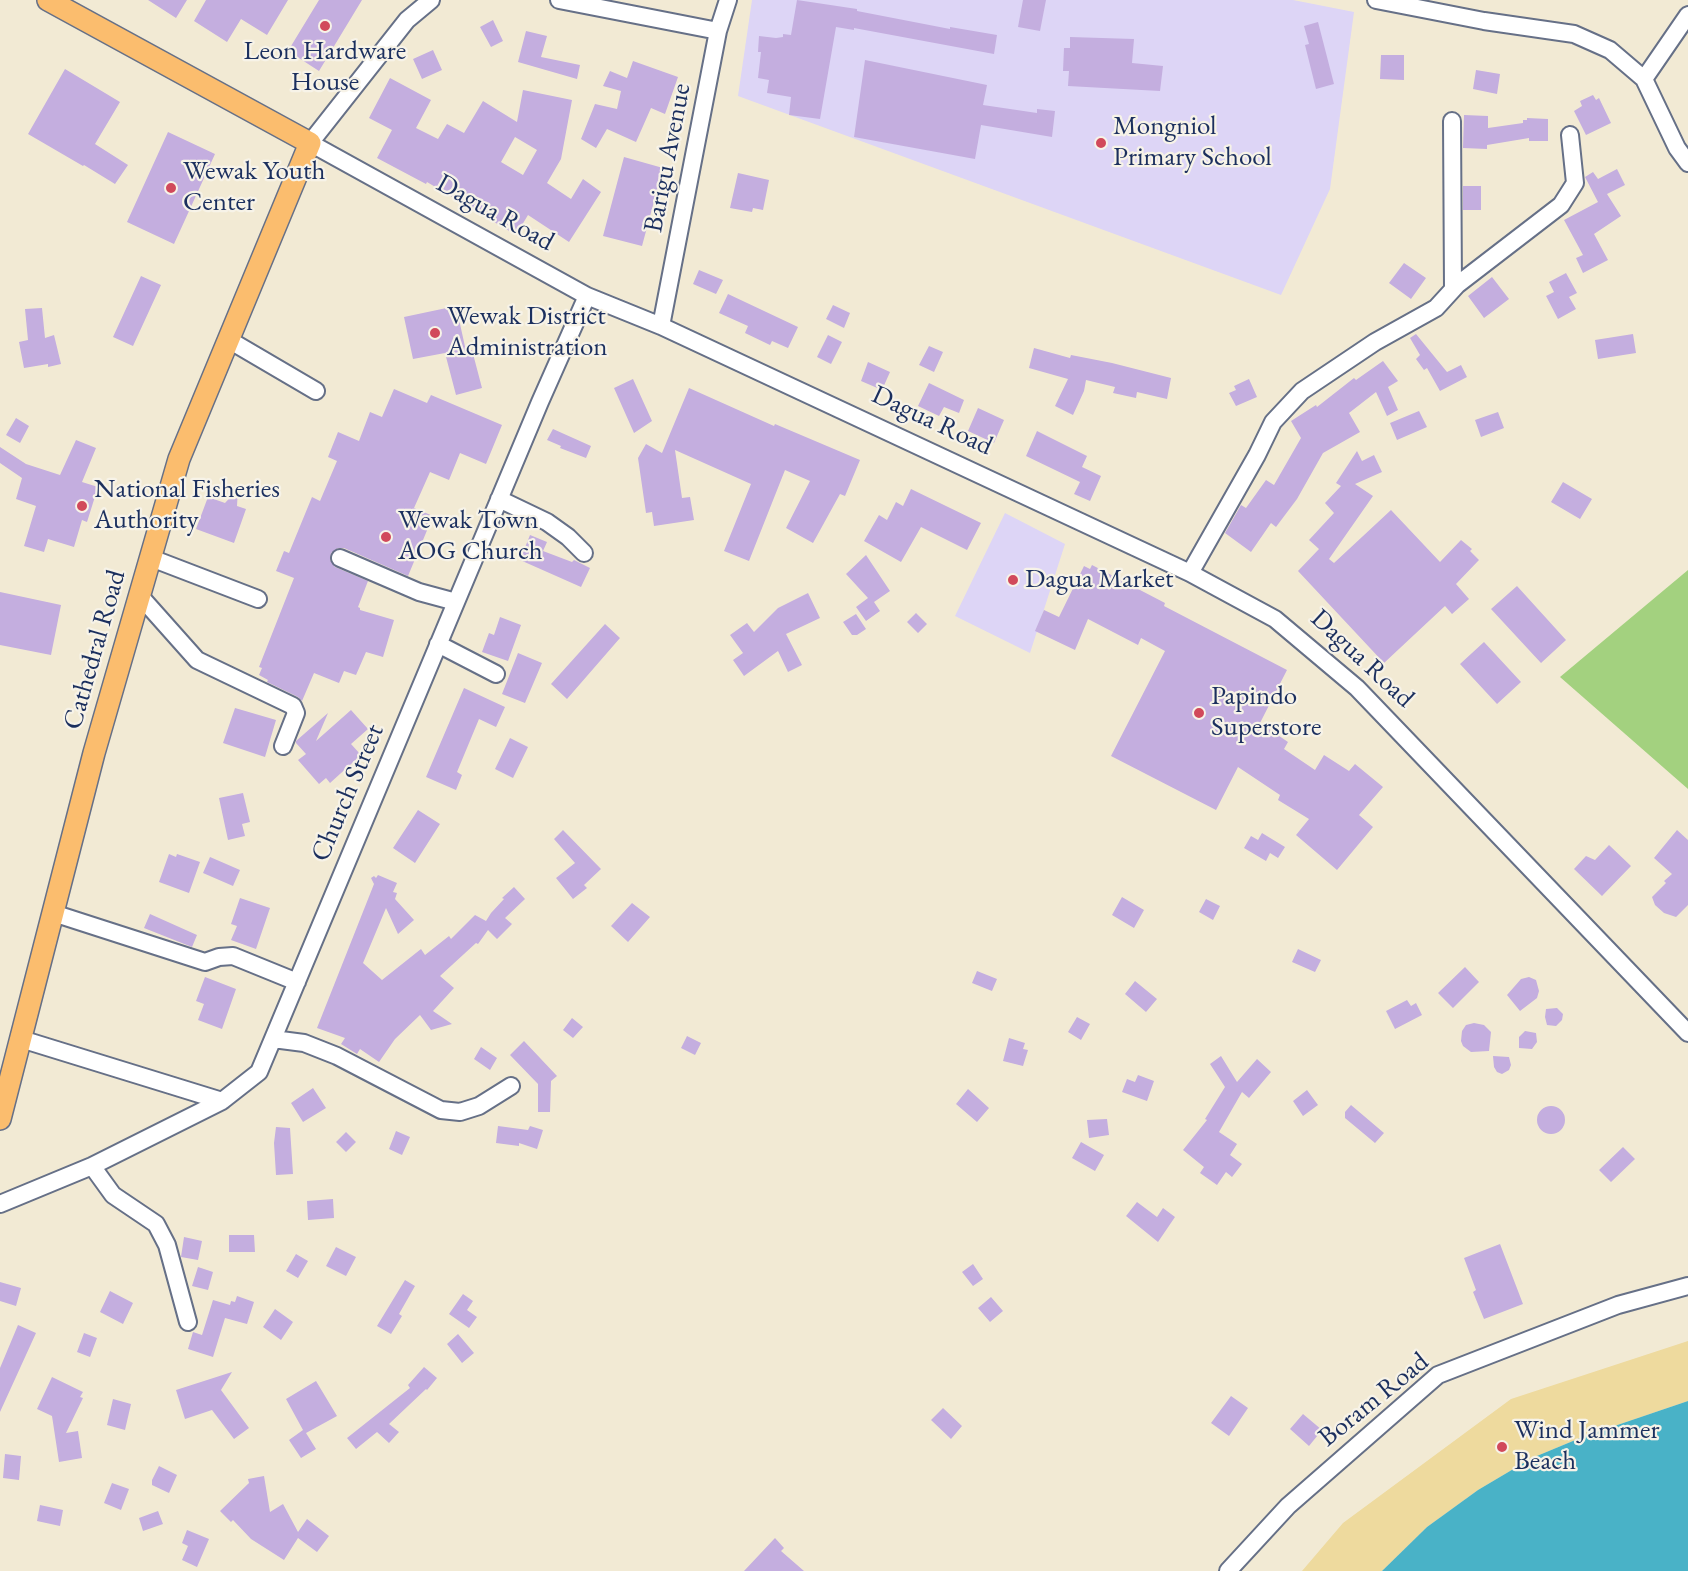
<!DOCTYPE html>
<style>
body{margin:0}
canvas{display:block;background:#f2ead4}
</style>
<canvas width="1688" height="1571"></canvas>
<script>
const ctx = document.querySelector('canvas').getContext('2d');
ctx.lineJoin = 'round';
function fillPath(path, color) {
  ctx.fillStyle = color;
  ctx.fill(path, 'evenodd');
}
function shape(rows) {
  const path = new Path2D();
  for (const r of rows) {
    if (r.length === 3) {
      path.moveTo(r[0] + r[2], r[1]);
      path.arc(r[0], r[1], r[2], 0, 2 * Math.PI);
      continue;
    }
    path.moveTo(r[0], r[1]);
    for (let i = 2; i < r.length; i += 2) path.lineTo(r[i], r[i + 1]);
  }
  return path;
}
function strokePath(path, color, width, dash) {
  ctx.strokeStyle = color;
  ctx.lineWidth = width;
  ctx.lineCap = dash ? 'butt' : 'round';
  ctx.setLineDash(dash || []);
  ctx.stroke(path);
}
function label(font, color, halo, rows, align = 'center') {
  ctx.font = font + ' "EB Garamond",serif';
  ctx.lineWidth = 4.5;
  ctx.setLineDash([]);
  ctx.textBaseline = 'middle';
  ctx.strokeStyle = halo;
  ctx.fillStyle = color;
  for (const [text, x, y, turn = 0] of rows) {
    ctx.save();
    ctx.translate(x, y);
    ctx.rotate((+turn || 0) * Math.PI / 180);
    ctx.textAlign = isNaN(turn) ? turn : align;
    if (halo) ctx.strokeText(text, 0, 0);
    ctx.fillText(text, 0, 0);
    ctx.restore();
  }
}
const built = shape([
 [752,0,1293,0,1354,12,1330,189,1281,295,738,96],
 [1005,513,1065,544,1030,653,955,616]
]);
const green = shape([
 [1688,570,1688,789,1560,677]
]);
const sand = shape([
 [1688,1341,1688,1401,1585,1436,1532,1458,1478,1490,1427,1527,1382,1571,1302,1571,1343,1523,1511,1399]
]);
const water = shape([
 [1688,1401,1688,1571,1382,1571,1427,1527,1478,1490,1532,1458,1585,1436]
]);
const building = shape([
 [148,0,187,0,176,18],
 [206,0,288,0,267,35,241,19,227,42,194,21],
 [319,0,362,0,319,71,288,51],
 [797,0,857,9,857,11,950,29,950,27,997,35,994,54,854,28,854,30,836,27,820,119,789,115,791,97,767,93,769,80,758,78,761,52,758,52,759,36,776,38,783,37,783,34,791,35],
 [1023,0,1046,0,1040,31,1018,27],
 [493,20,503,41,491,47,480,27],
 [1318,22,1334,84,1316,89,1305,45,1309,44,1304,26],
 [526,31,547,36,541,57,580,65,577,79,518,62],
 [1070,37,1134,39,1132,63,1163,66,1160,91,1068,86,1069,71,1063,71,1064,48,1070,48],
 [433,50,442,70,422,79,413,59],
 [1381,55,1404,55,1404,80,1380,79],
 [865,60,987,85,983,105,1037,113,1037,109,1055,111,1052,137,981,125,975,159,854,137],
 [633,61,678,77,665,114,651,108,636,142,607,129,596,148,581,139,595,104,617,109,621,91,603,86,610,71,627,78],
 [65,69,120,102,95,144,128,165,115,184,84,165,83,166,28,134],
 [1476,70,1500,74,1497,94,1473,89],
 [390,78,431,100,416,128,438,139,447,124,464,133,483,101,517,122,523,90,572,100,561,159,547,183,571,199,583,179,601,192,569,242,528,215,516,235,427,182,426,184,377,158,392,130,369,118],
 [515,137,537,150,523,175,501,162],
 [1593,95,1596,100,1599,98,1611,123,1586,135,1574,111,1582,106,1580,101],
 [1464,115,1488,116,1488,128,1523,123,1523,120,1527,120,1527,118,1548,119,1548,141,1529,141,1529,138,1487,145,1487,149,1463,148],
 [168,132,215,154,174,244,127,222],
 [624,157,663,168,642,246,603,236],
 [1617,169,1625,185,1607,194,1621,216,1594,234,1608,260,1583,273,1576,258,1583,255,1564,220,1598,202,1585,177,1593,172,1598,179],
 [738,173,769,180,763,210,753,208,752,212,730,208],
 [1463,186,1481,186,1481,210,1463,210],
 [1404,263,1426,278,1411,299,1389,283],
 [699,270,723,280,716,294,693,284],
 [1566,273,1577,293,1569,297,1576,309,1558,319,1546,296,1554,292,1549,282],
 [141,276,161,285,133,346,113,337],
 [1492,277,1509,299,1484,318,1468,296],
 [728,294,798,327,788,348,772,341,770,345,745,333,748,326,719,313],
 [833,305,850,313,844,328,826,319],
 [456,306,466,351,472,350,482,388,456,395,445,353,413,359,404,317],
 [42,308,45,338,54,335,61,364,48,367,48,364,24,368,19,342,28,340,25,309],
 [1416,334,1447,372,1461,365,1467,377,1440,391,1427,368,1424,370,1416,359,1420,355,1410,338],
 [1633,334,1636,353,1598,359,1595,340],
 [828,335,842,342,831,364,817,357],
 [929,346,943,352,934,372,919,365],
 [1034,348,1070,358,1071,355,1112,363,1171,378,1167,399,1137,392,1136,398,1113,393,1115,387,1086,380,1084,391,1073,415,1055,406,1068,379,1029,368],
 [1383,361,1398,381,1388,387,1398,410,1387,416,1376,392,1349,413,1360,432,1323,453,1297,499,1276,527,1271,523,1251,552,1225,533,1241,505,1246,508,1266,480,1274,485,1301,438,1291,421,1316,405,1317,407,1354,378,1356,380],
 [868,362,890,372,882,390,861,381],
 [633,379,652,421,634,433,614,388],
 [1249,379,1257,397,1236,406,1229,393,1236,390,1234,386],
 [929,383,964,400,959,413,944,407,939,416,918,406],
 [689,388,774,426,775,424,860,460,845,496,840,494,813,543,786,528,810,481,785,470,749,561,724,551,751,484,675,450,682,498,690,497,694,520,654,526,652,512,646,513,638,458,646,444,662,453],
 [394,389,427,403,431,395,502,425,486,464,460,453,449,480,430,472,414,508,433,516,408,576,344,548,338,548,331,553,330,560,335,567,368,581,358,607,360,608,360,610,394,620,383,657,366,652,356,675,344,671,339,683,314,673,302,701,298,697,267,682,268,680,259,675,262,668,259,667,294,578,276,571,284,551,289,553,312,497,320,501,337,461,328,457,338,432,359,441,370,412,382,417],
 [978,408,1004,420,994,443,968,431],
 [1419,411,1427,427,1397,440,1390,423],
 [1498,412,1504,428,1481,437,1475,420],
 [16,418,29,426,20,443,6,435],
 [553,429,591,446,586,458,560,448,561,446,547,440],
 [1037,431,1087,456,1082,467,1101,476,1090,501,1074,494,1080,482,1026,456],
 [76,440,96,448,82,482,98,487,87,522,82,520,74,547,48,539,44,552,24,546,36,506,16,499,22,478,0,463,0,447,26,464,60,475],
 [1357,451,1362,461,1374,455,1382,472,1355,484,1373,496,1329,559,1334,563,1391,510,1440,562,1461,540,1472,549,1470,551,1479,560,1456,584,1469,599,1452,614,1445,606,1384,663,1298,571,1319,549,1309,540,1334,513,1325,503,1341,486,1336,483],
 [1563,482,1592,499,1580,519,1551,502],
 [238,489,237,506,246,509,234,543,196,529,208,497,225,503],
 [911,489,981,523,967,550,921,527,901,562,864,541,879,515,887,520,896,502,903,506],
 [530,535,547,542,543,551,572,562,574,560,590,568,581,587,520,560],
 [866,555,890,591,874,602,880,611,866,621,856,607,868,598,846,574],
 [1092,565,1165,603,1164,606,1287,670,1260,723,1288,742,1284,749,1315,770,1324,755,1349,771,1355,764,1383,787,1359,815,1373,827,1337,870,1296,835,1309,819,1278,800,1280,795,1238,767,1216,810,1111,756,1165,651,1141,638,1138,645,1088,619,1075,650,1035,631,1044,610,1059,617,1084,566,1090,569],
 [1517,586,1566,640,1541,663,1491,609],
 [0,592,61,605,51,655,0,645],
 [808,593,820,618,786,634,802,665,788,672,778,651,744,676,733,660,743,653,730,635,747,623,754,632,778,608],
 [916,613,927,624,918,633,907,622],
 [856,614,866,629,857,635,852,635,843,622],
 [500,617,521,625,508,661,482,652,489,633,494,635],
 [605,624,620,638,567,699,551,684],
 [1484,642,1521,682,1497,704,1460,664],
 [518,653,542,663,525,703,502,694],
 [464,688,505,707,496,727,479,719,457,772,462,775,456,790,426,777],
 [235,708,276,720,265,757,223,743],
 [351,710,368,729,351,744,361,755,330,783,326,778,319,784,298,760,306,754,296,743,296,741,328,713,316,741],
 [510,738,528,747,513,778,495,769],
 [243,793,250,822,242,824,245,836,228,840,219,798],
 [418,810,440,824,415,863,393,848],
 [563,830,601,869,584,885,587,888,573,899,556,878,575,863,554,839],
 [1677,830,1688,840,1688,905,1676,917,1664,913,1655,905,1652,897,1666,883,1664,881,1672,874,1654,858],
 [1262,833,1285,847,1278,858,1270,853,1266,861,1244,848,1251,836,1258,840],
 [1609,845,1631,866,1602,896,1574,869,1586,856,1595,860],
 [169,854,176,857,177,854,200,862,189,893,159,882],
 [210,857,240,870,233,886,203,873],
 [378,875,397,883,393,892,397,893,395,899,414,920,398,934,386,908,363,963,382,980,421,949,425,955,449,936,451,939,475,915,486,921,491,913,504,899,502,898,514,887,525,899,505,918,512,924,497,939,488,930,478,944,476,943,440,976,454,988,433,1011,452,1024,431,1030,420,1015,395,1039,379,1062,360,1049,357,1054,341,1044,345,1038,317,1028,374,884,371,878,374,876,376,878],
 [1122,897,1144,910,1134,928,1112,915],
 [240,898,270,908,256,949,231,940,237,926,231,924],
 [1206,899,1220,906,1213,920,1199,912],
 [632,903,650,917,628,942,611,926],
 [150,914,197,935,192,947,144,928],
 [1298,949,1321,960,1315,972,1292,962],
 [1465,967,1479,982,1453,1008,1438,993],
 [977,971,997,979,992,991,972,983],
 [205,977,236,989,222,1029,198,1020,204,1004,196,1001],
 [1529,977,1536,980,1539,991,1537,998,1520,1011,1507,995,1521,979],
 [1135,981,1157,999,1146,1012,1125,994],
 [1407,1000,1411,1006,1416,1003,1422,1015,1395,1029,1386,1011],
 [1557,1008,1563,1014,1562,1020,1556,1026,1547,1025,1545,1017,1546,1009],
 [1077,1017,1090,1024,1081,1040,1068,1032],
 [572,1018,583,1027,573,1038,563,1030],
 [1474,1023,1484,1025,1491,1032,1489,1051,1471,1052,1463,1046,1461,1041,1462,1031,1466,1025],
 [1525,1031,1536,1033,1537,1042,1532,1049,1519,1048,1519,1037],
 [687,1036,701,1043,695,1055,681,1048],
 [1009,1038,1025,1043,1023,1049,1028,1050,1023,1066,1003,1061],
 [524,1041,557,1076,551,1081,550,1112,538,1112,538,1084,510,1055],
 [481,1047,497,1058,490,1070,474,1059],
 [1221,1056,1237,1082,1257,1059,1271,1072,1249,1098,1242,1092,1219,1132,1237,1144,1230,1155,1242,1164,1232,1177,1226,1172,1217,1185,1200,1173,1204,1167,1183,1150,1207,1120,1205,1119,1225,1087,1210,1064],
 [1493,1056,1509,1057,1511,1065,1509,1070,1502,1074,1497,1072,1494,1067],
 [1138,1075,1154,1081,1147,1101,1122,1092,1127,1079,1135,1082],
 [313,1088,326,1108,303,1122,291,1103],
 [968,1089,989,1108,977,1122,956,1104],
 [1307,1090,1318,1105,1303,1116,1293,1101],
 [1351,1105,1384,1133,1375,1143,1345,1118,1345,1112],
 [1551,1120,14],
 [1107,1119,1109,1135,1089,1138,1087,1120],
 [498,1126,528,1130,530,1126,543,1130,537,1149,519,1143,519,1146,496,1143],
 [276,1127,290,1128,293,1174,276,1175,274,1143],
 [396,1131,410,1137,402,1155,389,1149],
 [346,1132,356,1142,346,1152,336,1142],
 [1081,1142,1104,1155,1095,1171,1072,1158],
 [1623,1147,1635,1159,1611,1182,1599,1170],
 [333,1199,334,1218,308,1220,307,1201],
 [1137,1202,1157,1217,1163,1208,1175,1217,1158,1242,1126,1216],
 [229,1235,254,1235,255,1252,229,1252],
 [184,1237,202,1241,198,1260,181,1257],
 [1500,1244,1523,1304,1484,1319,1473,1292,1476,1290,1464,1258],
 [336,1247,356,1257,346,1276,326,1266],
 [296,1254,308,1261,298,1278,286,1271],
 [973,1264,983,1279,973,1286,962,1272],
 [198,1267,213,1272,208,1290,192,1286],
 [405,1280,415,1286,399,1314,402,1316,391,1334,377,1326],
 [0,1282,21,1288,16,1306,0,1301],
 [110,1291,133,1303,123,1324,100,1312],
 [463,1294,473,1301,467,1310,477,1317,469,1328,449,1314],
 [237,1296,254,1302,247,1324,225,1318,213,1357,188,1349,193,1332,202,1335,213,1300,230,1305,231,1301,235,1302],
 [991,1297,1003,1311,990,1322,978,1308],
 [275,1309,293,1322,281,1340,263,1327],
 [18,1325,36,1333,0,1412,0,1368],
 [84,1333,97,1338,90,1357,77,1352],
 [458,1334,474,1353,462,1363,447,1344],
 [424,1367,437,1378,427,1390,426,1389,389,1424,399,1432,389,1443,377,1432,356,1449,347,1438,410,1388,408,1385],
 [232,1372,221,1390,249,1428,234,1439,212,1410,185,1419,176,1390],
 [52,1377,83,1392,80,1397,83,1398,66,1433,78,1431,82,1458,59,1462,52,1416,37,1409],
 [316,1381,337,1416,306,1433,316,1449,301,1458,289,1440,303,1430,286,1399],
 [1231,1396,1248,1408,1229,1436,1211,1423],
 [113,1399,131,1404,125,1430,107,1425],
 [943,1408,962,1426,951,1439,931,1420],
 [1303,1414,1322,1430,1309,1446,1290,1429],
 [5,1454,21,1456,19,1480,3,1478],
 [159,1466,177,1475,169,1493,152,1485,152,1480],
 [264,1476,270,1512,283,1504,298,1532,307,1519,329,1536,317,1552,298,1538,284,1560,251,1539,233,1520,231,1522,220,1511,249,1483,248,1479],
 [112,1483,129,1489,121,1510,104,1503],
 [40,1505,63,1510,60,1526,37,1521],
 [158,1511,163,1524,143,1531,139,1518],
 [187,1530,209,1539,197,1567,182,1560,188,1546,182,1543],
 [775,1538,784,1548,781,1551,804,1571,744,1571]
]);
const minor = shape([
 [431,0,407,20,310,143,587,296,661,326,1190,573,1275,619,1357,688,1688,1033],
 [559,0,718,31],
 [1376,0,1484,21,1574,34,1610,50,1644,79,1677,148,1688,163],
 [1644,79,1688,15],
 [1452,121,1453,289],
 [661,326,718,31,728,0],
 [229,340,316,391],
 [499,499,547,522,568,537,584,553],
 [151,558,258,599],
 [340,558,419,592,456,602],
 [1190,573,1257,455,1273,422,1302,391,1375,342,1436,308,1457,285,1561,205,1575,183,1570,135],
 [140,596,197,660,293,706,296,713,283,746],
 [438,644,496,674],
 [53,913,205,962,219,957,233,956,297,982],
 [21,1039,222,1101,259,1072,540,402,587,296],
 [273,1039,304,1043,337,1056,441,1110,460,1112,479,1106,511,1086],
 [92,1166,113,1195,156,1224,167,1245,188,1322],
 [0,1204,92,1166,222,1101],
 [1228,1571,1288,1506,1438,1375,1618,1305,1688,1286]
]);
const major = shape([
 [0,1119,94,753,179,459,310,143,48,0]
]);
const markers = [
 [325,26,6,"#d1495b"],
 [1101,143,6,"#d1495b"],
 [171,188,6,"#d1495b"],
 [435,333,6,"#d1495b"],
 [82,506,6,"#d1495b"],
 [386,537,6,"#d1495b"],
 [1013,580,6,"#d1495b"],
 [1199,713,6,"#d1495b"],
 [1502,1447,6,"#d1495b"]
];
const poiNames = [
 ["Leon Hardware",325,52,"center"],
 ["House",325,83,"center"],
 ["Mongniol",1113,127],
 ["Primary School",1113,158],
 ["Wewak Youth",183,172],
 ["Center",183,203],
 ["Wewak District",447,317],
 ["Administration",447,348],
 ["National Fisheries",94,490],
 ["Authority",94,521],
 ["Wewak Town",398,521],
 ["AOG Church",398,552],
 ["Dagua Market",1025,580],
 ["Papindo",1211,697],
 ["Superstore",1211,728],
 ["Wind Jammer",1514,1431],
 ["Beach",1514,1462]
];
const streetNames = [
 ["Barigu Avenue",668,158,-79],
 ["Dagua Road",495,213,29],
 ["Dagua Road",932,421,25],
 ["Cathedral Road",95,650,-74],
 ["Dagua Road",1362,659,43],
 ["Church Street",348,793,-67],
 ["Boram Road",1374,1400,-39]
];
fillPath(built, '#ddd5f6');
fillPath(green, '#a3d17f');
fillPath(sand, '#eeda9e');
fillPath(water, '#49b2c7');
fillPath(building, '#c4aedf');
strokePath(minor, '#667087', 20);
strokePath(major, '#667087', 24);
strokePath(minor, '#fff', 16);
strokePath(major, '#fbbd6e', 21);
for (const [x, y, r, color] of markers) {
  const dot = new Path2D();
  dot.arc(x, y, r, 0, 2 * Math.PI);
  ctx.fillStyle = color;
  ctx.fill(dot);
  strokePath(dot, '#f7f3e8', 2);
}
label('27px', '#1b2f5e', '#f7f3e8', poiNames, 'left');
label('27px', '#1b2f5e', '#f7f3e8', streetNames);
</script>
